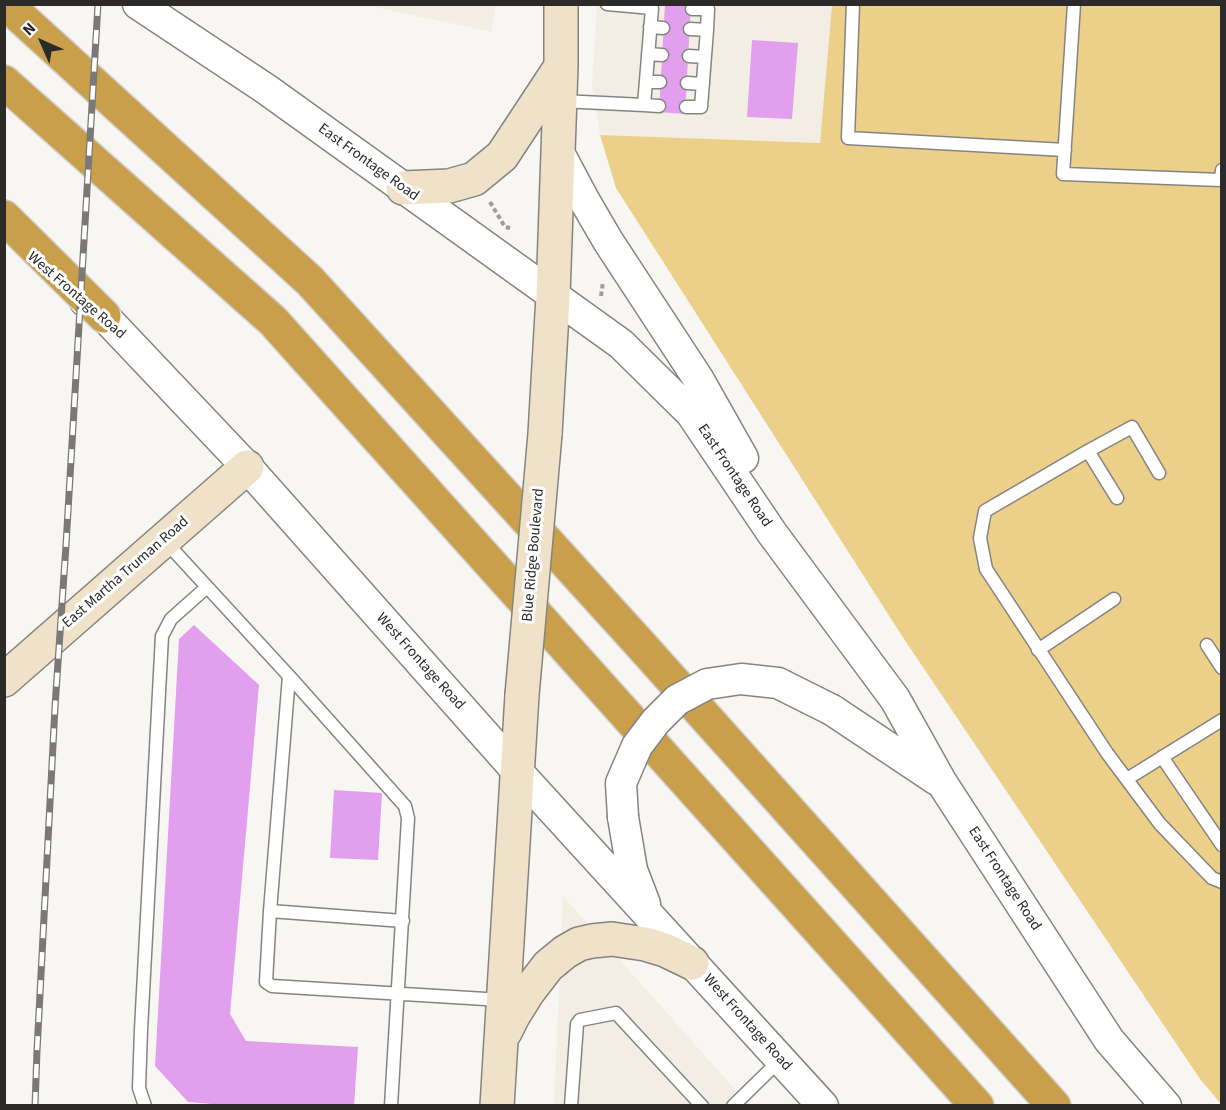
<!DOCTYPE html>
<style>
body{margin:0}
#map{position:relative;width:1226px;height:1110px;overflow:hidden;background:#f7f6f3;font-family:"Source Sans 3",sans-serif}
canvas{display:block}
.frame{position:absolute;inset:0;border:6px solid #2b2a29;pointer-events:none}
.north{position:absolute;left:12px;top:12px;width:60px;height:60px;-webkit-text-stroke:4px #fff;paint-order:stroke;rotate:315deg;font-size:16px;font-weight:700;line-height:24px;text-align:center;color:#2b2a29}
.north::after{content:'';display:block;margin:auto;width:21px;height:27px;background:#2b2a29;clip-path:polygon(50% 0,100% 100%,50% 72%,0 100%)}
</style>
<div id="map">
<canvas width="1226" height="1110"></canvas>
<div class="frame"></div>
<div class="north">N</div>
</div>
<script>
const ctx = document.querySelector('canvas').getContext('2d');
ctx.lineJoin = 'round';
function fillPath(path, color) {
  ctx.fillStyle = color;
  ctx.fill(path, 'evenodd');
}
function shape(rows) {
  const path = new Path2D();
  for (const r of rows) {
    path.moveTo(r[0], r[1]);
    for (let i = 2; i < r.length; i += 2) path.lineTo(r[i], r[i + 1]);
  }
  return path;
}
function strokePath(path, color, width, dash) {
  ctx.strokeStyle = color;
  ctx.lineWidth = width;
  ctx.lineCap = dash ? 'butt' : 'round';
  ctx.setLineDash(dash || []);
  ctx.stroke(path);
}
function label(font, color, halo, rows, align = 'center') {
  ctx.font = font + ' "Source Sans 3",sans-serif';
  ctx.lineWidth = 6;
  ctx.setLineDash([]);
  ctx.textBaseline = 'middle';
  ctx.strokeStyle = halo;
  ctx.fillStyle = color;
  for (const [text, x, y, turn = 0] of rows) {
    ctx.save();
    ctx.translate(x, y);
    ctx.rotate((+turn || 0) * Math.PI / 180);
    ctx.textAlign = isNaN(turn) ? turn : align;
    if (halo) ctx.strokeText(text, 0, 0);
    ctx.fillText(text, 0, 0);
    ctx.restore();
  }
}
const built = shape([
 [366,5,496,5,491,32],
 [597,5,832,5,820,143,600,135,592,86],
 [563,896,749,1105,554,1105]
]);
const green = shape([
 [832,5,1221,5,1221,1104,1200,1079,902,636,616,188,600,135,820,143]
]);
const building = shape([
 [665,4,691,4,685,114,659,112],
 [752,40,798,43,792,119,747,117],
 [194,625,259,685,230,1014,246,1041,358,1047,354,1106,235,1106,188,1102,155,1066,179,639],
 [334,790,382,793,378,860,330,858]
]);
const path = shape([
 [490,202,505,227,510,228],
 [601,296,603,282]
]);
const service = shape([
 [853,4,848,138,1065,150],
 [1074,4,1063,174,1221,180,1222,170],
 [650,27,663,28],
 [690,29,707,30],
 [648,54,662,55],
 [689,56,705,57],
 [646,82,660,82],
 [687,83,703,84],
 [561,101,644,105,652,8,607,4],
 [644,105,659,106],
 [686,107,701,107,707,30,708,9,692,9],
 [1088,451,1117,498],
 [1159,473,1132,427,1088,451,985,511,980,538,986,569,1107,753,1160,824,1212,878,1222,882],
 [164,540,289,676,270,911,266,982,272,986,502,1000],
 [1207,645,1222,668],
 [1038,650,1114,599],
 [289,676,405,806,408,818,391,1106],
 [1162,757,1222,845],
 [1127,779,1222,720],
 [270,911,403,921],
 [145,1106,139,1088,141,1030,162,636,171,619,207,587],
 [571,1106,577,1024,580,1020,616,1013,702,1106],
 [733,1106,780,1060]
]);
const tertiary = shape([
 [138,4,266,89,621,344,691,413,772,533,895,699,942,783,1109,1040,1166,1106],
 [557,149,583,198,608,241,699,380,743,458],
 [85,301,104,316,247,467,517,771,823,1106],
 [832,710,937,780],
 [623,817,632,870,645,904]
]);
const secondary = shape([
 [403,188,449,186,474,179,502,156,560,68],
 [545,434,553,296,561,66,561,4],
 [4,680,247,467],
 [505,1032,513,1016,528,992,548,966,565,952,579,944,592,941,612,939,645,944,665,950,692,963],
 [497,1106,522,695]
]);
const motorway = shape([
 [6,4,310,281,640,644,1054,1106],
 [4,82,273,321,977,1106],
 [4,217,104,316]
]);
const rail = shape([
 [35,1106,37,1051,55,707,66,545,98,4]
]);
const tertiaryBridge = shape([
 [623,817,621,783,637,746,656,721,677,700,707,684,741,679,778,683,832,710]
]);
const secondaryBridge = shape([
 [522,695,545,434]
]);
const streetNames = [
 ["East Frontage Road",368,163,36],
 ["West Frontage Road",76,296,41],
 ["East Frontage Road",734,476,56],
 ["Blue Ridge Boulevard",534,555,-85],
 ["East Martha Truman Road",126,573,-41],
 ["West Frontage Road",420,662,48],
 ["East Frontage Road",1004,879,57],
 ["West Frontage Road",747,1023,48]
];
fillPath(built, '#f2eee3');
fillPath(green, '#ecd089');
fillPath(building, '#e19fed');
strokePath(service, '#858481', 15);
strokePath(tertiary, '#858481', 33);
strokePath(secondary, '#858481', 36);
strokePath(motorway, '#d0d0d0', 36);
strokePath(path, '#9d9c9a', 4, [4.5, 3]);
strokePath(service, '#fff', 12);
strokePath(tertiary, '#fff', 30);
strokePath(secondary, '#efe2c9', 33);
strokePath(motorway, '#c99f4c', 33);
strokePath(rail, '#7a7977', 7);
strokePath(rail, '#fff', 4.5, [14]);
strokePath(tertiaryBridge, '#858481', 33, []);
strokePath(secondaryBridge, '#858481', 36, []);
strokePath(tertiaryBridge, '#fff', 30);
strokePath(secondaryBridge, '#efe2c9', 33);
label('15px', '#2b2a29', '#fff', streetNames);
</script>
